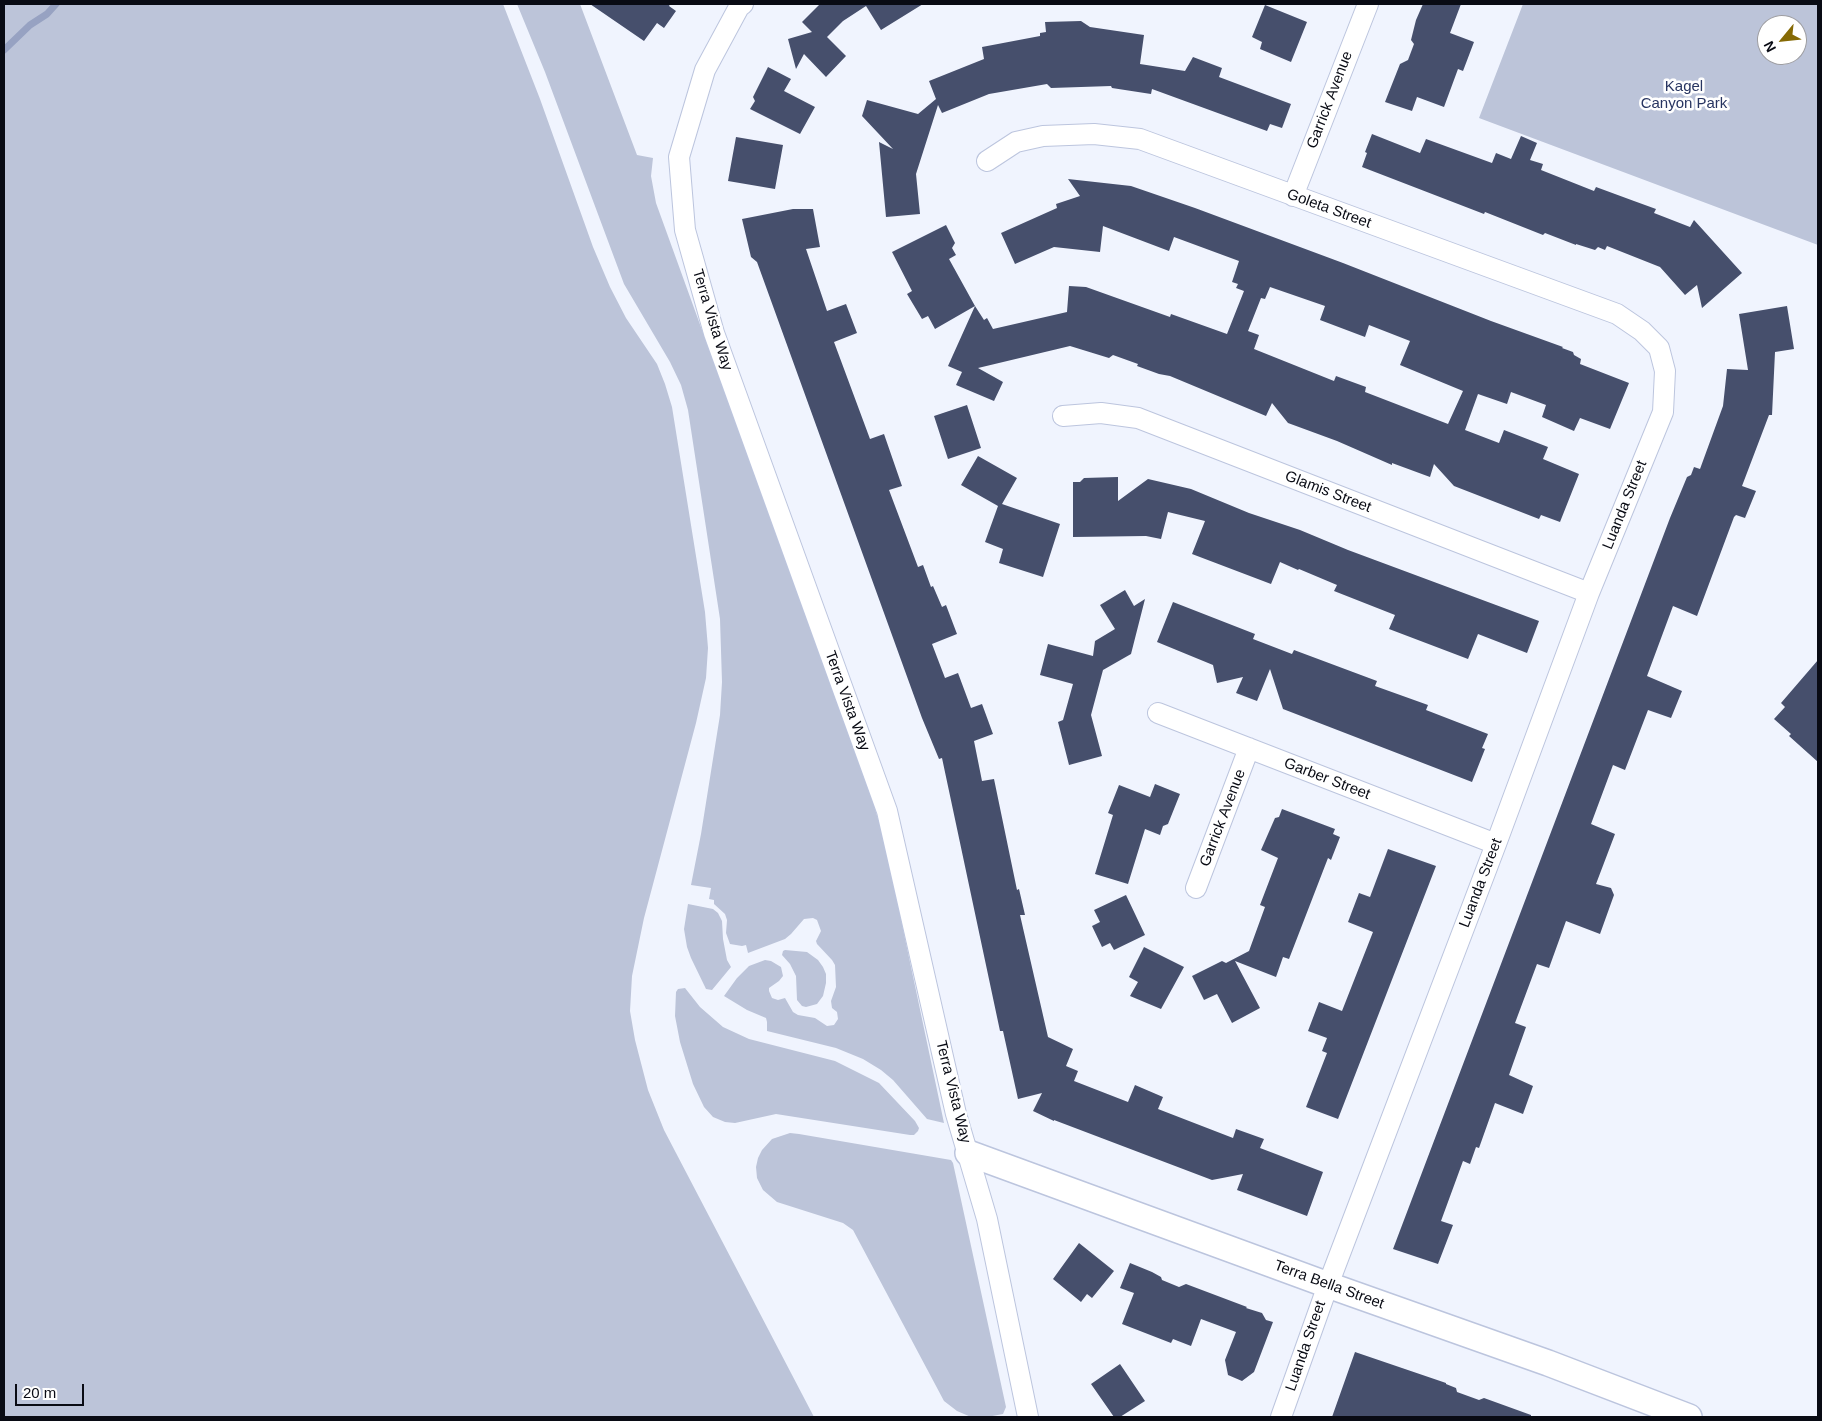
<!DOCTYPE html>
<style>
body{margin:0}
#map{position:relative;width:1822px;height:1421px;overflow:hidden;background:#f0f4fe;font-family:Arial,sans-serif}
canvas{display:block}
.frame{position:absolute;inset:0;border:5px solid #090b14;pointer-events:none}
.north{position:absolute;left:1757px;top:15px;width:50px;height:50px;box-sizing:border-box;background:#fff;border:1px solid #9d9da1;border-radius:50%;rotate:242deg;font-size:14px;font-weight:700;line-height:20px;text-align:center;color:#090b14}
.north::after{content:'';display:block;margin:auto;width:18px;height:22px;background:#866a05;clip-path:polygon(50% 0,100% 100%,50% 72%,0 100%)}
.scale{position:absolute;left:15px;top:1384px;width:69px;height:22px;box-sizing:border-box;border:2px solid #090b14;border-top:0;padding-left:6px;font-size:15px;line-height:18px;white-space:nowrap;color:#090b14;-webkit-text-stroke:4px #fff;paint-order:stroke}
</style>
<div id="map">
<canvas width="1822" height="1421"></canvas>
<div class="frame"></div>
<div class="north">N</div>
<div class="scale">20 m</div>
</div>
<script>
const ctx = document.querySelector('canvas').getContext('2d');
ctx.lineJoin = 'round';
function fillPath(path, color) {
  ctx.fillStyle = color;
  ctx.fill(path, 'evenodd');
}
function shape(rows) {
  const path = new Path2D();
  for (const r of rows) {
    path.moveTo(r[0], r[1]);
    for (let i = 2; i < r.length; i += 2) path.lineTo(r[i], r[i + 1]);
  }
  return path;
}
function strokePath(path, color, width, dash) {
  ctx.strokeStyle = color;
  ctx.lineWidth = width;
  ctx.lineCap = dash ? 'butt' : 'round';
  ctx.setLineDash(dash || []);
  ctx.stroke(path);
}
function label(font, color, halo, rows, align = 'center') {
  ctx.font = font + ' Arial,sans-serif';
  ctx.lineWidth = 5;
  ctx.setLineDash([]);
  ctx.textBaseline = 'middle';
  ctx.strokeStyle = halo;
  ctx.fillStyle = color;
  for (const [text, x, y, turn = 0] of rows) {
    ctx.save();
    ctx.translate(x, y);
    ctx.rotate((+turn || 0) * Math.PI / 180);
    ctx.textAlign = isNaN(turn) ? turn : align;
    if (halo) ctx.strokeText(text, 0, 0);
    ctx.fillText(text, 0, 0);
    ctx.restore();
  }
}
const green = shape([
 [4,4,503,4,540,99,593,247,610,287,626,318,657,364,665,384,672,407,705,612,708,648,706,678,696,723,644,918,632,976,630,1011,635,1040,648,1090,664,1130,814,1417,4,1417],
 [517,4,580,4,637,155,653,158,651,176,656,203,873,802,884,839,944,1123,927,1119,893,1080,881,1070,863,1059,836,1048,767,1031,767,1022,766,1018,747,1010,724,996,737,978,749,966,765,960,771,961,781,967,783,976,779,981,769,988,769,991,772,998,778,1000,785,998,793,1012,798,1015,815,1018,827,1026,834,1025,838,1019,837,1012,832,1008,831,1001,836,987,835,965,832,960,817,944,816,941,821,931,817,920,813,918,804,919,791,934,785,939,748,953,746,945,742,946,730,944,726,933,727,920,725,914,714,904,714,900,709,899,711,888,691,885,701,834,720,715,722,682,720,619,688,410,681,385,670,362,624,284,545,72],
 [1523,4,1818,4,1818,245,1479,118],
 [1767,25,1797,25,1797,55,1767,55],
 [688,904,713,909,718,913,722,921,723,939,727,960,731,967,712,990,706,989,691,958,687,947,684,929],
 [785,950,807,952,818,960,823,967,826,974,826,983,823,996,817,1004,806,1007,802,1006,797,1000,796,976,790,964,782,955,783,951],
 [685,988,700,1007,723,1027,749,1039,835,1061,879,1083,915,1121,919,1128,918,1131,914,1135,910,1135,776,1114,735,1123,725,1122,713,1117,704,1107,693,1084,680,1042,675,1016,676,992,678,989],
 [790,1133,799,1134,951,1160,953,1163,1006,1407,1003,1414,987,1417,971,1417,957,1411,944,1401,853,1230,843,1223,777,1202,763,1190,757,1178,756,1167,758,1158,762,1150,772,1139]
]);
const stream = shape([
 [4,50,30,25,47,14,56,4]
]);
const building = shape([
 [590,4,670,4,669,6,676,11,664,28,657,23,644,41],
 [820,4,923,4,881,30,866,6,843,21,827,37,846,56,826,77,804,54,796,69,788,39,812,32,802,22],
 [1423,4,1461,4,1450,33,1474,42,1463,71,1458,69,1444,107,1417,97,1412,111,1385,102,1400,64,1408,60,1414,44,1411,40,1416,20],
 [1265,5,1307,22,1291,62,1260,49,1262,42,1252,37],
 [1081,21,1090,27,1144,35,1140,64,1185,71,1193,57,1222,68,1219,77,1291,104,1282,128,1270,124,1267,131,1152,89,1151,94,1112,88,1111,86,1051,88,1047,84,989,94,942,113,938,105,916,174,920,214,886,217,879,142,893,149,862,116,867,100,918,114,936,99,929,81,984,59,982,47,1040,36,1040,33,1046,32,1045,22],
 [768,67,791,79,784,91,815,107,800,134,750,109,755,101,753,97],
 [1372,134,1420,153,1426,139,1492,163,1496,153,1511,159,1521,136,1537,143,1530,160,1543,164,1541,170,1594,191,1596,187,1634,201,1656,209,1654,213,1690,227,1694,220,1742,273,1702,308,1697,285,1685,295,1660,267,1607,246,1605,250,1598,247,1595,250,1576,244,1576,245,1545,233,1543,235,1485,212,1484,214,1362,167,1367,153,1365,152],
 [736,137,783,145,775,189,728,181],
 [1068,179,1131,186,1195,208,1343,263,1491,321,1563,347,1562,348,1573,352,1574,355,1581,359,1580,364,1629,383,1610,429,1580,418,1574,431,1542,417,1546,405,1511,392,1507,404,1478,394,1465,430,1499,443,1504,430,1548,447,1543,459,1579,474,1560,522,1541,515,1539,519,1454,486,1434,464,1430,477,1392,463,1392,465,1337,441,1288,423,1272,403,1266,416,1170,376,1159,374,1137,366,1138,364,1113,355,1109,358,1070,346,978,368,1003,382,994,401,956,385,962,372,948,366,975,306,984,320,987,318,993,329,1067,312,1069,286,1086,287,1170,317,1171,314,1227,334,1244,291,1236,288,1238,284,1232,282,1239,261,1174,237,1169,251,1103,226,1100,252,1054,247,1015,264,1001,233,1057,208,1056,204,1080,196],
 [1270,287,1325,306,1320,320,1365,337,1369,325,1410,341,1400,365,1463,391,1448,424,1365,392,1366,387,1336,376,1334,381,1254,349,1259,335,1248,331,1261,298,1265,299],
 [793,209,813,209,820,247,806,249,827,311,846,304,857,333,834,342,870,439,884,434,902,486,889,490,918,567,923,565,931,587,933,586,942,607,946,605,957,634,932,644,945,678,958,673,971,708,982,704,993,734,974,741,982,781,994,779,1017,890,1019,889,1025,915,1020,915,1048,1037,1073,1049,1066,1066,1078,1071,1074,1081,1128,1102,1135,1085,1163,1097,1158,1109,1233,1138,1236,1129,1264,1139,1260,1148,1323,1172,1307,1216,1237,1190,1243,1174,1212,1180,1054,1120,1054,1121,1033,1111,1042,1093,1018,1099,1003,1031,1000,1031,942,758,939,759,922,718,757,262,751,257,742,219],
 [946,225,955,243,952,248,956,255,949,259,975,306,935,329,928,316,922,319,907,294,912,291,892,252],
 [1787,306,1794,349,1775,352,1772,415,1769,415,1742,486,1756,491,1745,518,1736,515,1734,517,1697,616,1673,606,1647,676,1682,691,1671,718,1648,710,1625,770,1613,765,1591,824,1615,834,1596,884,1611,888,1614,895,1600,934,1566,921,1549,968,1537,964,1515,1023,1526,1027,1509,1075,1533,1086,1523,1114,1495,1103,1479,1148,1476,1147,1470,1164,1463,1161,1441,1221,1453,1225,1438,1264,1393,1249,1670,518,1687,477,1691,475,1694,467,1700,469,1723,406,1727,369,1748,370,1739,314],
 [967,405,981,448,948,459,934,416],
 [978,456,1017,478,1002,504,1060,524,1043,577,999,563,1003,549,985,542,998,506,961,485],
 [1118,477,1118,501,1148,479,1191,489,1249,513,1300,530,1348,550,1539,621,1527,653,1478,634,1468,659,1389,629,1395,615,1334,591,1337,585,1299,569,1298,570,1280,562,1271,584,1192,554,1205,521,1168,512,1161,539,1146,536,1073,537,1073,482,1080,482,1084,478],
 [1125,590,1134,606,1145,599,1131,654,1103,670,1091,715,1102,756,1069,765,1058,722,1063,720,1073,684,1040,675,1048,644,1093,656,1095,641,1115,629,1100,605],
 [1173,602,1255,634,1253,639,1292,654,1294,650,1377,681,1375,686,1428,705,1426,710,1488,734,1482,748,1485,749,1472,782,1283,709,1270,669,1257,701,1236,693,1243,677,1217,683,1213,665,1157,642],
 [1818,660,1818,762,1789,736,1791,734,1774,719,1785,707,1781,703],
 [1155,784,1180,794,1168,824,1163,826,1160,835,1145,829,1128,884,1095,874,1113,815,1108,813,1119,785,1150,797],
 [1282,809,1335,829,1333,834,1340,837,1331,860,1328,858,1289,959,1283,957,1276,977,1235,961,1260,1008,1232,1023,1217,994,1204,1000,1192,976,1222,961,1226,963,1249,951,1265,907,1260,905,1278,858,1261,850,1275,818,1279,817],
 [1388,849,1436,866,1338,1119,1306,1107,1327,1053,1322,1051,1327,1038,1308,1031,1319,1002,1342,1011,1373,932,1348,922,1359,893,1370,897],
 [1126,895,1145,935,1114,950,1110,943,1102,947,1092,926,1100,922,1094,910],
 [1144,947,1184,967,1161,1009,1130,996,1138,982,1129,977],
 [1079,1243,1114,1271,1092,1298,1087,1294,1081,1302,1053,1279],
 [1130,1263,1152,1272,1161,1277,1162,1280,1179,1287,1186,1284,1247,1307,1246,1308,1262,1313,1266,1320,1273,1322,1254,1372,1242,1381,1228,1375,1225,1360,1236,1332,1201,1319,1191,1346,1173,1339,1171,1343,1122,1324,1134,1293,1120,1288],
 [1355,1352,1446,1383,1446,1384,1456,1388,1457,1392,1479,1400,1484,1398,1531,1415,1531,1417,1332,1417],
 [1120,1364,1145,1401,1120,1417,1114,1417,1091,1384]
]);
const minor = shape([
 [743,4,739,7,705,70,679,157,685,230,714,333,887,811,956,1114,987,1219,1028,1417],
 [987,161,1016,142,1043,136,1094,134,1140,139,1617,314,1642,331,1659,348,1665,371,1663,412,1589,593,1496,844,1328,1285,1281,1417],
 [1293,196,1368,4],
 [1063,416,1101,413,1138,418,1589,593],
 [1158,713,1496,844],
 [1196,888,1249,748]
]);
const tertiary = shape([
 [968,1153,1328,1285,1548,1363,1689,1417]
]);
const parkNames = [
 ["Kagel",1684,87],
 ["Canyon Park",1684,104]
];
const streetNames = [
 ["Garrick Avenue",1330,100,-69],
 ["Goleta Street",1329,209,20],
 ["Terra Vista Way",712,320,73],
 ["Glamis Street",1328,492,21],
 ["Luanda Street",1625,505,-68],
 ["Terra Vista Way",847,701,70],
 ["Garber Street",1327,779,21],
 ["Garrick Avenue",1223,818,-69],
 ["Luanda Street",1481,883,-69],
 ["Terra Vista Way",953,1092,76],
 ["Terra Bella Street",1329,1285,20],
 ["Luanda Street",1306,1346,-71]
];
fillPath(green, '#bcc4d9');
strokePath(stream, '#97a2c2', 7);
fillPath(building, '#464f6c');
strokePath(minor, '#bcc5de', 22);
strokePath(tertiary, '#bcc5de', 28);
strokePath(minor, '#fff', 20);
strokePath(tertiary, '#fff', 25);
label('15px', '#283561', '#fff', parkNames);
label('15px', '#090b14', '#fff', streetNames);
</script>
